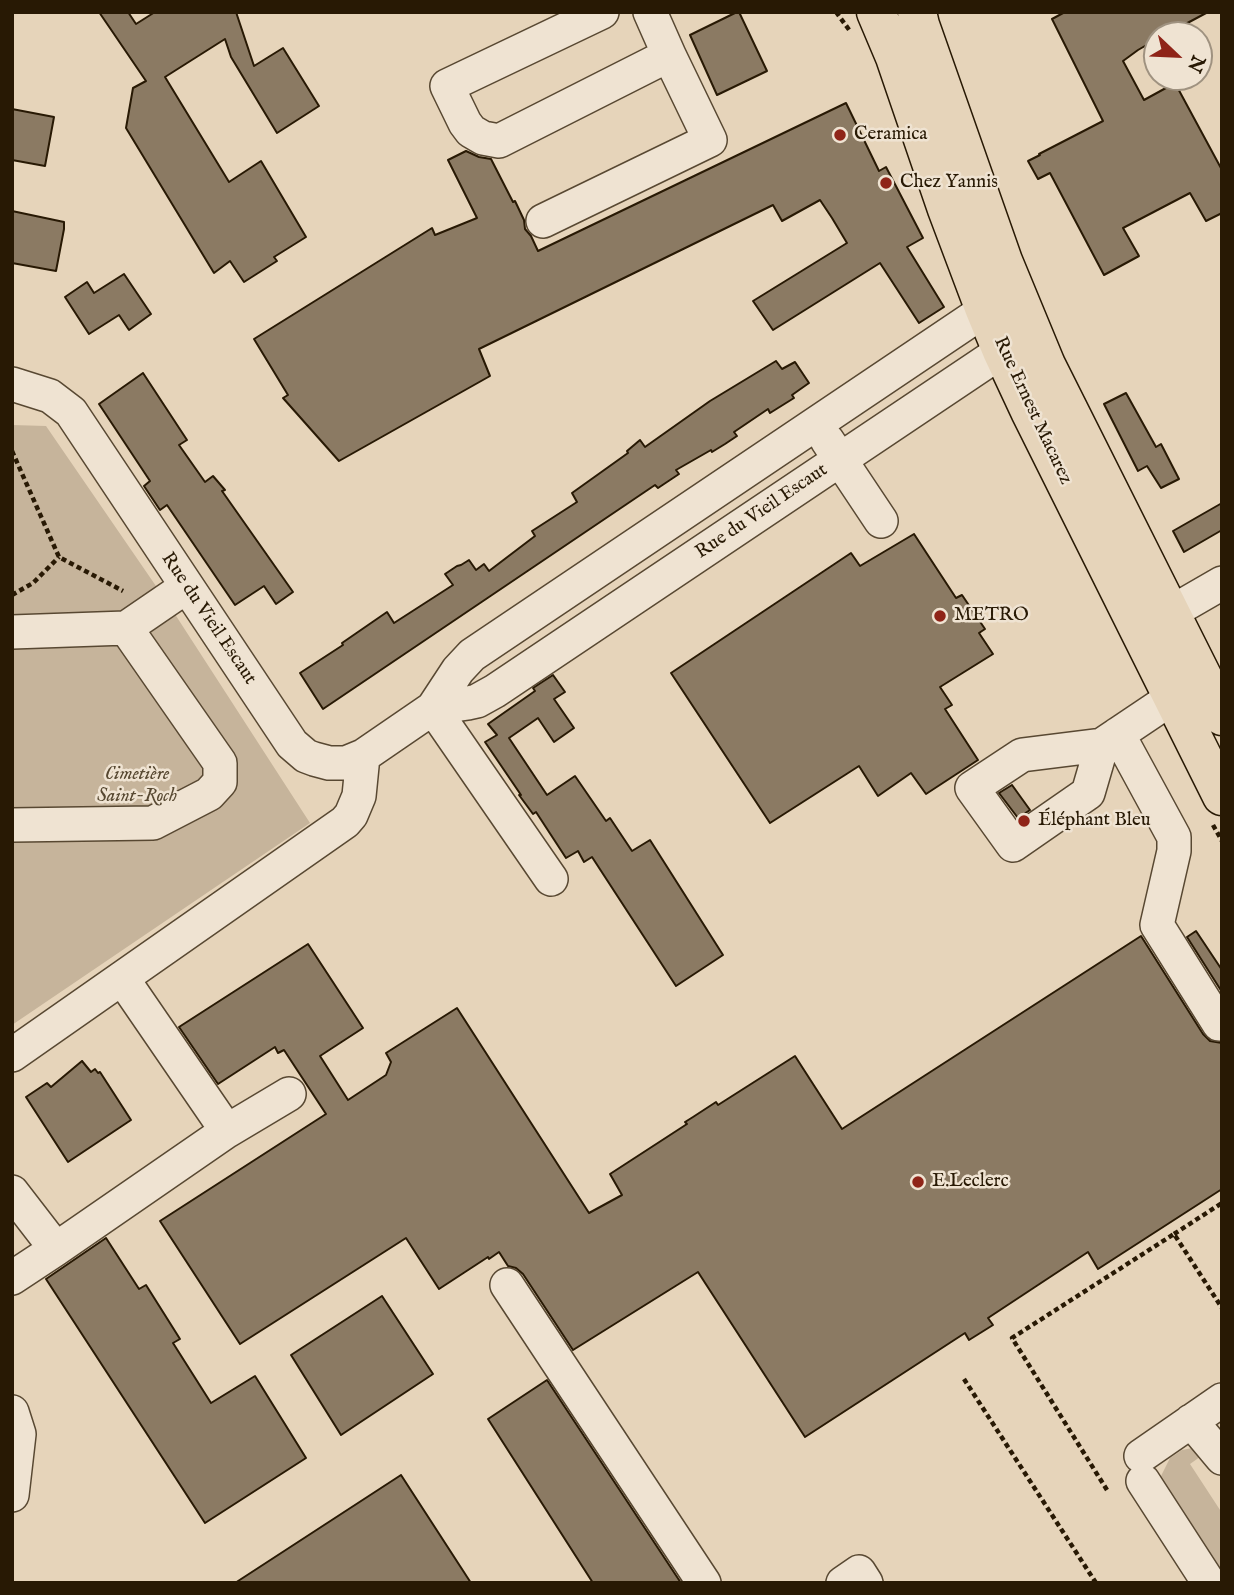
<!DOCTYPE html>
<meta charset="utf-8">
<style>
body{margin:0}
#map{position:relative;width:1234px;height:1595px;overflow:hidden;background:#e6d4ba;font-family:"IM FELL English",serif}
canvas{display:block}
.frame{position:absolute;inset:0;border:14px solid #281904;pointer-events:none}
.north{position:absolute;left:1143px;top:21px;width:70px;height:70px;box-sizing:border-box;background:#efe3d2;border:2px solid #9f9280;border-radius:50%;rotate:113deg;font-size:19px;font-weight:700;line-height:28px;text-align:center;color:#281904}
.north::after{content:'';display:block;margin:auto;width:24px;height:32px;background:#8f2418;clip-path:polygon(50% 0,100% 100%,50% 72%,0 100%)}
</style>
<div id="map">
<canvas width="1234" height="1595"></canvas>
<div class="frame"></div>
<div class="north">N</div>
</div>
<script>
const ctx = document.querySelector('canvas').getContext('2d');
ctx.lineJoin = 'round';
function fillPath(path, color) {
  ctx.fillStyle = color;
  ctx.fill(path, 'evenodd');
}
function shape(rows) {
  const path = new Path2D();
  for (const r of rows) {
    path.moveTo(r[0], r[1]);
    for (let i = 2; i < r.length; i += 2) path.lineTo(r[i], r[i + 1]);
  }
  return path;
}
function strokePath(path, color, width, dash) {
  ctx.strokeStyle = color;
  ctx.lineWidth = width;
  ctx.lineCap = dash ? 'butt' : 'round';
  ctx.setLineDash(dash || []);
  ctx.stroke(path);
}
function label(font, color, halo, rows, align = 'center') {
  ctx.font = font + ' "IM FELL English",serif';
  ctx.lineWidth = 5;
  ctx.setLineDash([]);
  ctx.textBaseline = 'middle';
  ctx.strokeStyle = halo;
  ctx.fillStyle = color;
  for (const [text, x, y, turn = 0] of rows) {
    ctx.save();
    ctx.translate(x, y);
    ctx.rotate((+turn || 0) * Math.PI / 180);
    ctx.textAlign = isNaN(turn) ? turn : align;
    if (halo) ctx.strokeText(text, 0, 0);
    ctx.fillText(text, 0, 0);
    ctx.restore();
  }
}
const green = shape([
 [12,425,46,426,169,605,310,823,12,1025],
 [1203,1446,1207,1452,1190,1464,1222,1513,1222,1573,1160,1478,1170,1458,1182,1450]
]);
const building = shape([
 [99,12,128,12,136,24,155,12,236,12,254,66,283,48,319,106,277,133,231,57,225,39,165,77,229,182,261,161,306,237,274,257,277,261,244,282,230,261,214,273,126,128,133,88,146,81,99,12],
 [737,12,739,12,767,71,717,95,690,35,737,12],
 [1065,12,1208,12,1165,35,1157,35,1157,39,1138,50,1123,61,1144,100,1175,83,1222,170,1222,213,1206,221,1190,193,1123,228,1139,256,1104,275,1050,173,1038,179,1028,161,1040,155,1039,154,1103,121,1052,19,1065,12],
 [846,103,879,171,886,167,923,238,907,247,944,307,919,323,880,263,773,330,753,301,847,243,832,218,820,200,782,221,773,205,479,349,490,376,339,461,283,398,288,395,254,339,432,228,435,235,477,218,448,160,466,151,479,157,491,159,513,202,515,201,524,220,525,229,531,236,538,251,846,103],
 [12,109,54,117,45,166,12,160,12,109],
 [12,211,64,222,64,229,56,271,12,263,12,211],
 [124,274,151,314,129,330,119,315,89,334,65,297,87,282,94,293,124,274],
 [776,361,782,369,795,362,809,383,792,395,794,398,770,413,768,409,734,432,737,436,725,444,712,452,711,450,676,470,679,474,658,488,655,485,323,709,300,673,343,645,342,643,387,612,394,623,453,585,445,574,457,566,461,565,469,560,476,570,484,564,489,571,535,536,532,531,577,502,572,493,628,453,627,451,640,440,645,447,710,401,776,361],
 [143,373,187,440,179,445,205,482,213,476,225,490,222,491,293,592,276,604,264,586,235,605,167,505,160,510,144,486,150,481,99,404,143,373],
 [1126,393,1156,447,1161,444,1179,479,1161,488,1147,466,1138,471,1104,404,1126,393],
 [1222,503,1222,530,1184,552,1173,531,1222,503],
 [914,534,956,598,962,595,985,629,979,633,993,654,940,687,952,705,945,709,978,760,926,794,911,773,878,796,859,766,770,823,671,673,851,553,860,566,914,534],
 [553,675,565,692,554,699,574,728,554,742,538,718,509,738,547,795,575,776,606,821,610,818,632,851,650,840,723,955,676,986,592,857,584,862,578,851,566,858,536,812,533,814,519,795,521,795,485,742,497,735,488,724,535,691,533,688,553,675],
 [1012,785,1030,810,1018,818,999,793,1012,785],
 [1196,931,1222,970,1222,992,1187,937,1196,931],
 [1141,936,1203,1034,1210,1041,1222,1043,1222,1189,1098,1269,1088,1252,988,1318,993,1325,969,1340,965,1333,805,1437,698,1272,573,1350,523,1274,516,1268,508,1266,499,1252,489,1259,488,1257,439,1289,406,1238,240,1344,160,1221,326,1114,284,1050,278,1053,275,1047,218,1084,179,1027,308,944,363,1028,320,1056,348,1100,386,1075,391,1062,386,1053,457,1008,589,1213,622,1195,610,1174,687,1124,685,1122,693,1117,716,1102,718,1105,795,1056,842,1129,1141,936],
 [82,1061,91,1072,95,1069,98,1073,100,1072,131,1120,68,1162,26,1097,47,1083,51,1087,82,1061],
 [106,1238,139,1289,146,1285,180,1339,173,1343,211,1403,255,1376,306,1458,205,1523,46,1279,106,1238],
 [382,1296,433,1374,341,1435,291,1355,382,1296],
 [547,1380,681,1583,593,1583,488,1419,547,1380],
 [401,1475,471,1583,235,1583,401,1475]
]);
const path = shape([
 [836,12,850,31],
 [12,451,59,557,123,591],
 [12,595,33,583,59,557],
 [1213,825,1222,841],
 [1174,1234,1222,1203],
 [964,1379,1096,1583],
 [1107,1490,1012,1338,1174,1234,1222,1308]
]);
const minor = shape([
 [602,12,447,86,465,123,471,131,483,138,499,141,669,55,650,12],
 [543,221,710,140,669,55],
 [12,384,50,396,71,412,292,744,306,756,314,759,329,763,346,763,363,756,433,708,458,670,472,655,985,310],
 [827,440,881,521],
 [1170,613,1222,583],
 [12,632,126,628,186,587],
 [433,708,468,703,477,701,495,691,1002,351],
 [433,708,551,879],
 [1118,734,1174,837,1174,851,1157,925,1219,1024,1222,1024],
 [1102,745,1088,793,1013,845,972,788,1022,755,1102,745,1172,698],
 [12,825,153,823,209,794,220,782,220,763,126,628],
 [122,978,227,1131,289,1094],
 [12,1055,345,822,351,815,359,796,363,756],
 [12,1192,56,1249,227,1131],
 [12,1278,56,1249],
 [507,1285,704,1583],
 [12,1412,19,1434,12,1495],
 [1191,1421,1222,1458],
 [1141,1456,1222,1400],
 [1143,1481,1209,1583],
 [843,1583,859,1572,866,1583]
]);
const major = shape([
 [876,12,895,57,947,209,985,310,1002,351,1030,411,1222,796],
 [917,12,920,25,1003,261,1046,365,1222,716]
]);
const markers = [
 [840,135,7,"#8f2418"],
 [886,183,7,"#8f2418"],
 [940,616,7,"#8f2418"],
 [1024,821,7,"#8f2418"],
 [918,1182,7,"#8f2418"]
];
const poiNames = [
 ["Ceramica",854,135],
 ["Chez Yannis",900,183],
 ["METRO",954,616],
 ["Éléphant Bleu",1038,821],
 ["E.Leclerc",932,1182]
];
const streetNames = [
 ["Rue Ernest Macarez",1032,411,65],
 ["Rue du Vieil Escaut",762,512,-34],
 ["Rue du Vieil Escaut",208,619,56]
];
const parkNames = [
 ["Cimetière",137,775],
 ["Saint-Roch",137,797]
];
fillPath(green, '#c6b49b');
fillPath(building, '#8b7a63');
strokePath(building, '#281904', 2);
strokePath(minor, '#584832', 36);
strokePath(major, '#281904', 41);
strokePath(path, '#281904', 4.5, [5, 3.5]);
strokePath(minor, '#efe3d2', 33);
strokePath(major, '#e6d4ba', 38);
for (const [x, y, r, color] of markers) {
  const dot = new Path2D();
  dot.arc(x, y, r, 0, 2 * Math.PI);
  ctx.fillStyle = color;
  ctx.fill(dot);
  strokePath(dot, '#efe3d2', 2.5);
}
label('19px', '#281904', '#efe3d2', poiNames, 'left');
label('19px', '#281904', '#efe3d2', streetNames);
label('italic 19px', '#574831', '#efe3d2', parkNames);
</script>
